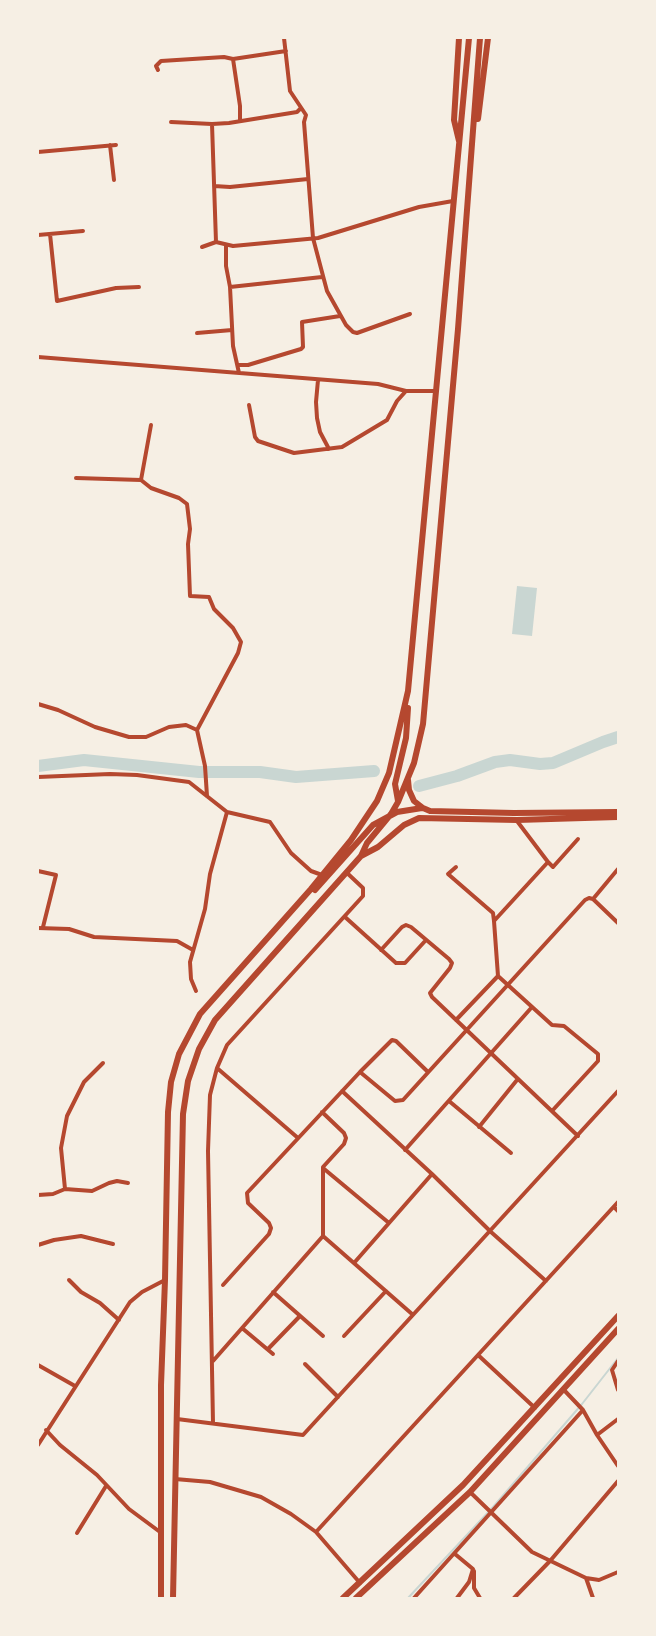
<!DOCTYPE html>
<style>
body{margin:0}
#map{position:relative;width:656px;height:1636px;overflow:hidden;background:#f6efe4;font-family:Rubik,sans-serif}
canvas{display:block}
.frame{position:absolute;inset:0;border:39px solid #f6efe4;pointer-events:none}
</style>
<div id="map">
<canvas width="656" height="1636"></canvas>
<div class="frame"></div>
</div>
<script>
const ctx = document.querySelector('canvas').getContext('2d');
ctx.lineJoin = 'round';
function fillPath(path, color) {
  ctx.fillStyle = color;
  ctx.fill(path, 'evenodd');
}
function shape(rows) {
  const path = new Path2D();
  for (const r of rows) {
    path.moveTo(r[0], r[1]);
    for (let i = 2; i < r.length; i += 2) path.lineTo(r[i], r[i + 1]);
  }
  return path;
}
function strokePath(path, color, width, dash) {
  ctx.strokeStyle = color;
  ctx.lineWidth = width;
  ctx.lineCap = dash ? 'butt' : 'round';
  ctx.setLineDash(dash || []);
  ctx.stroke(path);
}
const water = shape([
 [517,586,537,588,532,636,512,634]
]);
const stream = shape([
 [408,1598,493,1507,582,1404,618,1358]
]);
const river = shape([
 [38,766,84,760,199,772,260,772,296,777,374,771],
 [419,786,457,776,495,762,510,760,540,764,553,763,603,742,618,737]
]);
const minor = shape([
 [284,38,290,91,306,115,304,122,313,238,327,291,346,325,353,332,357,333,410,314],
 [233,59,240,106,240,120],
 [158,70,156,66,161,61,224,57,233,59,286,51],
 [171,122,212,124,229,123,297,112,301,108],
 [212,124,216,242],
 [110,145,114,180],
 [38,152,116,145],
 [214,186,230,187,308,179],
 [50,234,57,301,116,288,139,287],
 [38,235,83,231],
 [226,246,226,266,230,287,233,346,239,373],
 [202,247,216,242,233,246,318,238,419,207,453,201],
 [230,287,322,277],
 [197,333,232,330],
 [38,357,378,384,406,391],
 [238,365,248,365,301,349,303,347,302,322,340,316],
 [318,380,316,402,317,418,320,432,329,449],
 [249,405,255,437,258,441,294,453,342,447,387,420,397,401,406,391,436,391],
 [76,478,141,480,151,488,179,498,187,504,190,529,188,544,190,596,209,597,214,609,233,628,241,642,238,653,197,730,205,766,207,796],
 [141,480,151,425],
 [38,704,58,710,95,727,129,737,146,737,169,727,186,725,197,730],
 [38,777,110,774,137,775,189,782,227,812,270,822,291,853,311,871,322,875],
 [517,821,548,862],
 [456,867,448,874,493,913,494,921,548,862,553,867,578,839],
 [38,871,56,875,43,927],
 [593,899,618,869],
 [345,917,396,963,405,963,426,940],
 [494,921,498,976],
 [38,928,69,929,94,937,177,941,193,950],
 [381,950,402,927,406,925,411,927,449,959,452,963,450,968,430,993,432,997,578,1136],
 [196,991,191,979,190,962,205,909,210,874,227,812],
 [456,1020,498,976,552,1025,564,1026,598,1054,598,1061,552,1111],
 [217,1068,298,1138],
 [360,1072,395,1101,403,1100,585,900,589,898,593,899,618,923],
 [342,1091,432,1174,491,1232,546,1281],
 [449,1101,511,1153],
 [322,1112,344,1133,346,1138,344,1144,323,1167,323,1236,412,1314],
 [479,1127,517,1080],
 [405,1150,532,1007],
 [323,1168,389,1223],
 [65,1189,92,1191,109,1183,117,1181,128,1183],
 [38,1195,53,1194,65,1189,61,1148,67,1116,84,1082,103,1063],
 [614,1207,618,1211],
 [38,1245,54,1240,81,1236,113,1244],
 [354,1263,432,1174],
 [69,1280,81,1292,100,1303,119,1320],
 [223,1285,269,1234,271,1228,269,1223,248,1203,247,1193,360,1072,392,1040,396,1041,428,1072],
 [273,1292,323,1336],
 [242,1328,273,1354],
 [344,1336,386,1291],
 [268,1349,300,1316],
 [478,1355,535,1408],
 [213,1361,323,1236],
 [618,1361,612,1370,618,1390],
 [305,1364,338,1397],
 [38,1365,75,1386],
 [563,1389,583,1410,597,1435,618,1466],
 [177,1419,303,1435,618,1091],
 [213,1423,208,1151,210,1095,217,1068,227,1045,363,896,363,888,346,872],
 [46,1430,60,1445,97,1475,129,1509,160,1532],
 [597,1435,618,1419],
 [38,1445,130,1302,142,1292,165,1280],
 [175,1479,210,1482,261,1497,291,1514,316,1532,360,1583],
 [470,1492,532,1552,586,1578,599,1580,618,1572],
 [316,1532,618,1202],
 [77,1533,106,1486],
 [455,1554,473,1569,469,1582,457,1598],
 [474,1571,474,1588,480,1598],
 [586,1578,593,1598],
 [414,1598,583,1410],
 [514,1598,550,1561,618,1481]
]);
const secondary = shape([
 [343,1598,463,1485,618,1316],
 [356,1598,470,1492,618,1329]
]);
const primary = shape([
 [478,119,488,38],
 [459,141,454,120,459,38],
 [408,780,409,790,414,801,423,808,430,811,514,813,618,812],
 [398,801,395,784,406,738,408,708],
 [361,856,378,847,404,825,419,818,517,820,618,817],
 [315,890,373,825,397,812,422,808],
 [161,1598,161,1385,165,1280,168,1112,171,1082,179,1054,200,1014,311,889,351,840,377,801,389,773,408,691,469,38],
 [173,1598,183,1114,188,1081,199,1049,215,1020,361,856,367,843,391,814,398,802,414,763,423,724,458,329,480,38]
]);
fillPath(water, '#c9d6d2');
strokePath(stream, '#c9d6d2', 2);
strokePath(river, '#c9d6d2', 12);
strokePath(minor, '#b5482f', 4);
strokePath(secondary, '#b5482f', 6);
strokePath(primary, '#b5482f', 6);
</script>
